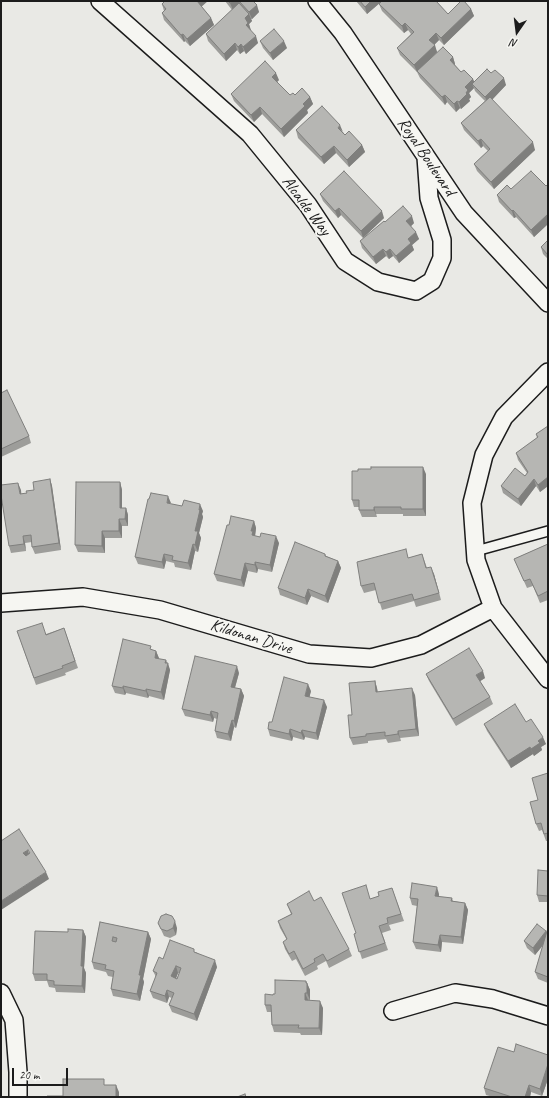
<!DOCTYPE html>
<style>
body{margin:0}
#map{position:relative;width:549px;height:1098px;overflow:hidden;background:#e9e9e5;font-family:Caveat,sans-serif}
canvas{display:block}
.frame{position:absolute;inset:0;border:2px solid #1c1c1c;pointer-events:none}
.north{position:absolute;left:497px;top:12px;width:40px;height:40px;-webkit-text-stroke:3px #f6f6f2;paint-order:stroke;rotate:194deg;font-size:11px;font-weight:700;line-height:16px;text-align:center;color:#1c1c1c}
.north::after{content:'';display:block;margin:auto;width:14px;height:18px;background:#1c1c1c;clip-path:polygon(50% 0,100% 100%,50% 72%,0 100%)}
.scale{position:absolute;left:12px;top:1068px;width:56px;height:18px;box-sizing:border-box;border:2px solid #1c1c1c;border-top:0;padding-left:5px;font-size:12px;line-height:14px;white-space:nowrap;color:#1c1c1c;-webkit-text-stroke:3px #f6f6f2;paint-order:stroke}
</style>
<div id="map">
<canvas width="549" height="1098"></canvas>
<div class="frame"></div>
<div class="north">N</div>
<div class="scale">20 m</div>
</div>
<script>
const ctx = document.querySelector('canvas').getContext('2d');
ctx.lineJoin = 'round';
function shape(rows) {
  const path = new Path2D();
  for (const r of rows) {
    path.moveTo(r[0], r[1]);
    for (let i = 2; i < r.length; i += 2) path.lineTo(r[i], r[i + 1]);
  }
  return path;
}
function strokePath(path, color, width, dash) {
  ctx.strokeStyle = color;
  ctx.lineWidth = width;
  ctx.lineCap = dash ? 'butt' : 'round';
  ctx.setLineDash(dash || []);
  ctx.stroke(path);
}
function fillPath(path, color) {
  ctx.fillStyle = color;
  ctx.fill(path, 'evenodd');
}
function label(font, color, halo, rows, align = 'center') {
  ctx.font = font + ' Caveat,sans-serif';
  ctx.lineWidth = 4;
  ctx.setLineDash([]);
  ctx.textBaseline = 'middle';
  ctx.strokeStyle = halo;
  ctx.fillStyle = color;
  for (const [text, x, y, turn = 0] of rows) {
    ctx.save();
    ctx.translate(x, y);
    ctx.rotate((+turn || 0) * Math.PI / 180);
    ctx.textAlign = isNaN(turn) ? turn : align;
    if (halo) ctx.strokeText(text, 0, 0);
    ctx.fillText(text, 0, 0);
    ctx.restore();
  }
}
const service = shape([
 [476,551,548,531]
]);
const minor = shape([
 [100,1,250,134,308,205,345,261,378,282,416,291,432,281,442,258,442,240,429,198,426,157],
 [317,1,343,33,464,213,548,303],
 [548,372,504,417,484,455,472,503,476,560,493,608,548,679],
 [1,603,83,597,160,610,309,654,371,658,421,645,493,608],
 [1,993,14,1020,18,1072,18,1097],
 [393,1011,455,993,493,999,548,1016]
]);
const wall = shape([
 [225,1,253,1,259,12,252,19,251,19,252,21,249,24,250,30,258,43,246,54,244,51,240,54,237,50,226,61,208,41,206,34,232,10],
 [356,1,436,1,448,14,471,9,474,16,444,45,439,40,434,45,437,52,453,57,455,64,455,65,461,72,473,79,474,82,491,73,506,85,492,100,535,150,494,189,477,171,474,164,488,151,483,146,481,148,464,130,461,123,485,101,475,91,474,88,469,93,471,97,469,99,470,101,461,109,460,108,456,112,447,102,445,105,420,78,417,72,400,55,397,48,411,34,408,30,404,33,382,11,379,4,381,2,367,14],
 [162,4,202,7,211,18,214,25,190,46,185,41,184,42,164,20,162,13,164,11],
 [260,41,287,48,273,60,263,48],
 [279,80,277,82,290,95,295,95,310,97,313,104,307,110,308,113,284,137,262,114,254,122,234,101,231,94],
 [296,130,343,132,345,135,362,145,365,152,349,167,336,153,324,164,298,138],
 [548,184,548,224,534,237,516,217,514,218,499,202,497,195,511,189,546,186],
 [320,194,384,218,363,238,341,215,338,218,323,201],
 [385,222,414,223,411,226,419,239,412,245,414,250,399,263,393,256,389,259,386,256,376,264,362,248,360,241],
 [548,240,548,259,543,254,541,247],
 [1,393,29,436,31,443,1,457],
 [548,426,548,486,540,492,536,486,521,506,503,493,501,486,525,476,527,473,518,460,516,453,537,438,536,434],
 [426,474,426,516,403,516,403,514,376,514,377,517,362,517,359,510,359,507,354,507,352,500],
 [50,479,52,486,61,550,35,554,32,547,32,542,25,543,26,551,11,553,9,546,21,490,21,494,27,493,34,490],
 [120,482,122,490,122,508,126,508,128,515,128,526,122,526,122,538,105,538,105,553,78,552,75,545],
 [149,499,203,511,202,514,203,517,199,533,201,538,198,552,195,551,191,570,175,567,174,563,166,561,164,569,138,564,135,557],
 [254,521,256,528,255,536,279,543,272,572,258,569,257,573,248,571,244,587,217,581,214,574,229,525],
 [548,544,548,600,540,603,533,586,527,588,514,559],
 [325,554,326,556,338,561,341,568,328,603,311,596,307,605,280,595,278,588],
 [422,554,427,568,434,574,441,600,416,607,414,601,382,610,376,590,364,593,361,586,409,558],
 [64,628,78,668,65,673,66,675,36,685,17,631,46,634],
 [152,650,156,651,159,659,166,660,170,670,164,700,149,696,148,698,126,693,125,695,115,693,112,686],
 [239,673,235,688,241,689,244,696,236,728,234,727,231,741,217,738,215,731,217,719,214,718,213,722,185,716,182,709],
 [426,674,485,678,480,681,490,697,493,704,456,726,429,681],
 [375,681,377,688,378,692,415,695,419,736,400,738,401,741,388,743,386,739,368,741,368,743,353,745,350,738,352,715],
 [311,691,309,697,327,707,318,740,305,737,304,740,293,737,292,741,270,736,268,729,272,722],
 [526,722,546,744,541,747,542,750,534,756,533,754,511,768,487,731,484,724],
 [548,773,548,841,546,841,542,830,539,831,536,824,538,800],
 [548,871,548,902,539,902,537,895],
 [392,888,404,921,389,925,391,930,382,933,388,950,362,959,354,934,356,933,370,899,379,896],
 [439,894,439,897,452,898,453,901,465,903,468,910,463,944,442,942,441,952,416,949,413,942,417,906,412,905,410,898],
 [314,901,349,949,352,956,329,968,326,961,317,966,318,969,305,976,296,959,292,961,285,949,283,942,287,940,280,928,278,921,291,914,287,904],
 [100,922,148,932,151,939,143,979,144,982,140,1001,113,996,111,989,113,977,108,976,106,972,94,969,92,962],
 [158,923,177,928,176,935,170,938,164,936],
 [83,930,86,937,84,968,86,973,85,993,56,992,55,988,49,987,47,981,35,981,33,974,68,932],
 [548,931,548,983,538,979,535,972,543,945,535,955,527,948,524,941,547,932],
 [196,952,217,967,197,1021,172,1012,169,1005,172,998,169,997,167,1003,153,998,150,991,156,977,153,971,163,959],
 [178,973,179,973,177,979,176,978],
 [306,981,307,983,310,990,310,1000,308,1000,323,1008,322,1035,301,1035,300,1033,274,1032,272,1025,271,1012,267,1012,265,1005,273,995,275,994],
 [514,1052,548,1055,548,1079,542,1096,531,1092,530,1097,493,1097,486,1095,484,1088]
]);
const shadedWall = shape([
 [197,1,208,1,200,8],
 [233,1,239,1,240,4,233,10,230,3],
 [371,1,382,1,367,14,365,7],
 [257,5,259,12,252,19,249,12],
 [471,9,474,16,444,45,441,38],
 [249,14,252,21,249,24,251,30,248,32,246,25,245,18],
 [211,18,214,25,190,46,187,39],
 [405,23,408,30,404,33,402,26],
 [436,33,439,40,432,47,429,40],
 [183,34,185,41,184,42,181,35],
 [256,36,258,43,246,54,243,47],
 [284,41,287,48,273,60,270,53],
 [235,43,237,50,226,61,224,54],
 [241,44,244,51,240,54,238,47],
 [435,45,437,52,417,72,414,65],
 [453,57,455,64,453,67,450,60],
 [276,73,279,80,275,84,272,77],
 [504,78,506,85,488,104,485,97],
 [473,79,476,86,472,84,474,88,469,93,471,97,469,99,470,101,461,109,459,102,466,93,465,87],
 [445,95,447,102,445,105,442,97],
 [310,97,313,104,307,110,308,113,284,137,281,129,303,104],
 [457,101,460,108,456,112,454,104],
 [260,107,262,114,254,122,251,115],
 [340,125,343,132,338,128],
 [481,139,483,146,481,148,478,141],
 [533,142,535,150,494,189,491,182],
 [362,145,365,152,349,167,347,160],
 [334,146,336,153,324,164,321,157],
 [339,208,341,215,338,218,335,211],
 [513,210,516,217,514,218,512,211],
 [382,211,384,218,363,238,361,231],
 [548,214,548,224,534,237,531,230],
 [412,216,414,223,409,228,406,221],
 [416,232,419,239,412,245,414,250,399,263,396,256,408,239],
 [383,249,386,256,376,264,373,257],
 [390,249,393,256,389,259,386,252],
 [423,467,426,474,426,516,423,509],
 [548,477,548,486,540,492,538,485],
 [50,479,52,486,61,550,59,543],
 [534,479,536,486,521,506,518,499],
 [120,482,122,490,122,515,120,508],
 [18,483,21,490,22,501,20,494],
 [168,496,171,503,167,503],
 [200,504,203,511,202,514,203,517,199,533,201,538,198,552,195,545,195,531],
 [374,507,376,514,377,517,374,510],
 [126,508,128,515,128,526,125,519],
 [119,519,122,526,122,538,119,531],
 [254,521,256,528,255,536,252,535,251,531],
 [102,531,105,538,105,553,102,546],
 [23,536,25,543,26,551,24,544],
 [276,536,279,543,272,572,270,565],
 [193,544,195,551,191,570,188,563],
 [164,554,166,561,164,569,162,562],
 [338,561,341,568,328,603,325,596],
 [255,562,258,569,257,573,255,565],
 [245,563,248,571,244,587,241,580],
 [431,567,434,574,441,600,439,593],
 [308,589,311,596,307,605,305,598],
 [156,651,159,658,157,665,155,658],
 [166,660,167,665,168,663,170,670,164,700,161,692],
 [237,666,239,673,233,694,231,687],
 [483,671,485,678,479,682,476,675],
 [375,681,377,688,378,699,376,692],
 [308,684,311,691,308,703,305,696],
 [123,686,126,693,125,695,123,688],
 [412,688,415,695,419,736,416,729],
 [146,689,149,696,148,698,146,691],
 [241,689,244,696,236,728,234,721],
 [324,700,327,707,318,740,316,733],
 [211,711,214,718,213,722,210,715],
 [232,720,234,727,231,741,228,734],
 [290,729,293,737,292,741,289,734],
 [302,730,305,737,304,740,301,733],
 [398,731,400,738,401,741,398,734],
 [543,737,546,744,541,747,542,750,534,756,531,749,538,741],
 [530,747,533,754,511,768,508,761],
 [28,850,30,857,26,860,23,853],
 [46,872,49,879,1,910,1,901],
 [437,887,439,894,438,903,435,896],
 [465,903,468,910,463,944,461,937],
 [175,921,177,928,176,935,173,928],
 [83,930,86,937,84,968,86,973,85,993,82,986,81,966],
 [546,931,548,936,548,939,535,955,533,948],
 [148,932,151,939,143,979,144,982,140,1001,137,994,139,975],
 [440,935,442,942,441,952,438,945],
 [215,960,217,967,197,1021,194,1014],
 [176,966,178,973,174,984,171,976],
 [306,981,307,986,307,983,310,990,310,1000,307,993],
 [167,990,169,997,167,1003,165,996],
 [305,993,308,1000,308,1007,305,1000],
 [320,1001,323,1008,322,1035,319,1028],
 [548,1064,548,1079,542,1096,540,1089],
 [116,1085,119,1092,119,1097,116,1097],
 [529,1085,531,1092,530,1097,525,1097]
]);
const building = shape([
 [165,1,198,1,197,1,211,18,187,39,183,34,181,35,162,13,166,9,162,4,165,1],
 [228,1,233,1,230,3,228,1],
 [239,1,253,1,257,5,249,12,239,1],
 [360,1,371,1,365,7,360,1],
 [382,1,436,1,448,14,461,1,464,1,471,9,441,38,436,33,429,40,435,45,414,65,397,48,414,32,405,23,402,26,379,4,382,1],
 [239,3,249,14,245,18,248,23,246,25,256,36,243,47,241,44,238,47,235,43,224,54,206,34,239,3],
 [274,29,284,41,270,53,260,41,274,29],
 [443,47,453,57,450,60,461,72,464,70,473,79,465,87,468,90,466,93,467,94,459,102,457,101,454,104,445,95,442,97,417,71,443,47],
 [265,61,276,73,272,77,290,95,293,93,295,95,302,88,310,97,303,104,305,106,281,129,260,107,251,115,231,94,265,61],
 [487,69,491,73,495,70,504,78,485,97,472,84,487,69],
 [490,97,533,142,491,182,474,164,490,149,481,139,478,141,461,123,490,97],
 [322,106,340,125,338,128,345,135,349,131,362,145,347,160,334,146,321,157,296,130,322,106],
 [344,171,382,211,361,231,339,208,335,211,320,194,344,171],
 [531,171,546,186,548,184,548,214,531,230,513,210,512,211,497,195,507,185,511,189,531,171],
 [403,206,412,216,406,221,416,232,408,239,411,243,396,256,390,249,386,252,383,249,373,257,360,241,384,221,385,222,403,206],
 [548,240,548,255,541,247,548,240],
 [7,390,29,436,1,449,1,393,7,390],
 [548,426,548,477,538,485,534,479,518,499,501,486,515,468,525,476,528,472,516,453,538,437,536,434,548,426],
 [371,467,423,467,423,509,401,509,401,507,374,507,374,510,359,510,359,500,352,500,352,471,358,471,358,469,371,469,371,467],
 [50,479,59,543,32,547,31,535,23,536,24,544,9,546,1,495,1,485,18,483,20,494,27,493,26,491,34,490,33,482,50,479],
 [76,482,120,482,120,508,126,508,125,519,119,519,119,531,102,531,102,546,75,545,76,482],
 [151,493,168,496,167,503,182,506,184,500,200,504,199,510,200,510,195,531,198,531,195,545,193,544,188,563,172,560,173,556,164,554,162,562,135,557,148,499,149,499,151,493],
 [231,516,254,521,251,531,253,531,252,535,260,537,261,533,276,536,270,565,255,562,255,565,245,563,241,580,214,574,227,525,229,525,231,516],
 [295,542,325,554,325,556,338,561,325,596,308,589,305,598,278,588,295,542],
 [548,544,548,591,538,596,530,579,524,581,514,559,548,544],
 [406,549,408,558,422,554,426,568,431,567,439,593,414,600,412,594,379,603,374,583,361,586,357,562,406,549],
 [42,623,46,635,64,628,75,661,62,666,63,668,34,678,17,631,42,623],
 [123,639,151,646,150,649,156,651,155,658,166,660,165,663,168,663,161,692,146,689,146,691,123,686,123,688,112,686,123,639],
 [469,648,483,671,476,675,490,697,453,719,426,674,469,648],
 [195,656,237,666,231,687,241,689,234,721,232,720,228,734,215,731,218,713,211,711,210,715,182,709,195,656],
 [284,677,308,684,305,696,324,700,316,733,302,730,301,733,290,729,289,734,268,729,269,722,272,722,284,677],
 [375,681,376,692,412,688,416,729,398,731,398,734,385,736,385,732,366,734,366,736,350,738,348,715,352,715,349,683,375,681],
 [515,704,526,722,531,719,543,737,538,741,540,743,531,749,530,747,508,761,484,724,515,704],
 [548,773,548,833,544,834,541,823,536,824,530,802,538,800,532,778,548,773],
 [19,829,46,872,1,901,1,841,19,829],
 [28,850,30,853,26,856,23,853,28,850],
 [538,870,548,871,548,896,537,895,538,870],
 [412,883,437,887,435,896,452,898,451,901,465,903,461,937,440,935,438,945,413,942,418,899,410,898,412,883],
 [366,885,370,899,379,896,378,892,392,888,401,914,387,918,388,923,379,926,385,943,359,952,354,934,356,933,342,893,366,885],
 [309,891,314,901,321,897,349,949,327,961,323,954,314,959,315,962,303,969,294,951,289,954,283,942,287,939,278,921,292,914,287,904,309,891],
 [166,914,172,916,175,921,173,928,167,931,161,929,158,923,161,916,166,914],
 [100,922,148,932,139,975,141,975,137,994,111,989,114,971,105,969,106,965,92,962,100,922],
 [113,937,117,938,116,942,112,941,113,937],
 [537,924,546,931,533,948,524,941,537,924],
 [68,929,83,930,81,966,83,966,82,986,54,985,54,981,47,980,47,974,33,974,35,931,68,932,68,929],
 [547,931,548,931,548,977,535,972,547,931],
 [170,940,194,949,194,952,215,960,194,1014,169,1005,174,993,167,990,165,996,150,991,157,973,153,971,159,957,163,959,170,940],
 [176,966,181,968,177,979,171,976,176,966],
 [275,980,306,981,306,983,307,983,307,993,305,993,305,1000,320,1001,319,1028,298,1028,299,1025,272,1025,271,1005,265,1005,265,994,273,995,273,994,275,994,275,980],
 [516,1044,548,1055,548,1064,540,1089,529,1085,525,1097,512,1097,484,1088,498,1047,514,1052,516,1044],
 [63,1079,104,1079,104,1085,116,1085,116,1097,47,1097,47,1096,63,1096,63,1079],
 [245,1094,246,1097,237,1097,245,1094]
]);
const streetNames = [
 ["Royal Boulevard",426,157,56],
 ["Alcalde Way",306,206,53],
 ["Kildonan Drive",251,637,17]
];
strokePath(service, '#1c1c1c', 12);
strokePath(minor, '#1c1c1c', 20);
strokePath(service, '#f6f6f2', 9);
strokePath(minor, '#f6f6f2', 17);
fillPath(wall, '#9d9d9a');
fillPath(shadedWall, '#7f7f7d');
fillPath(building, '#b6b6b3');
strokePath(building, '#7f7f7d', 1);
label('17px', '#1c1c1c', '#f6f6f2', streetNames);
</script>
